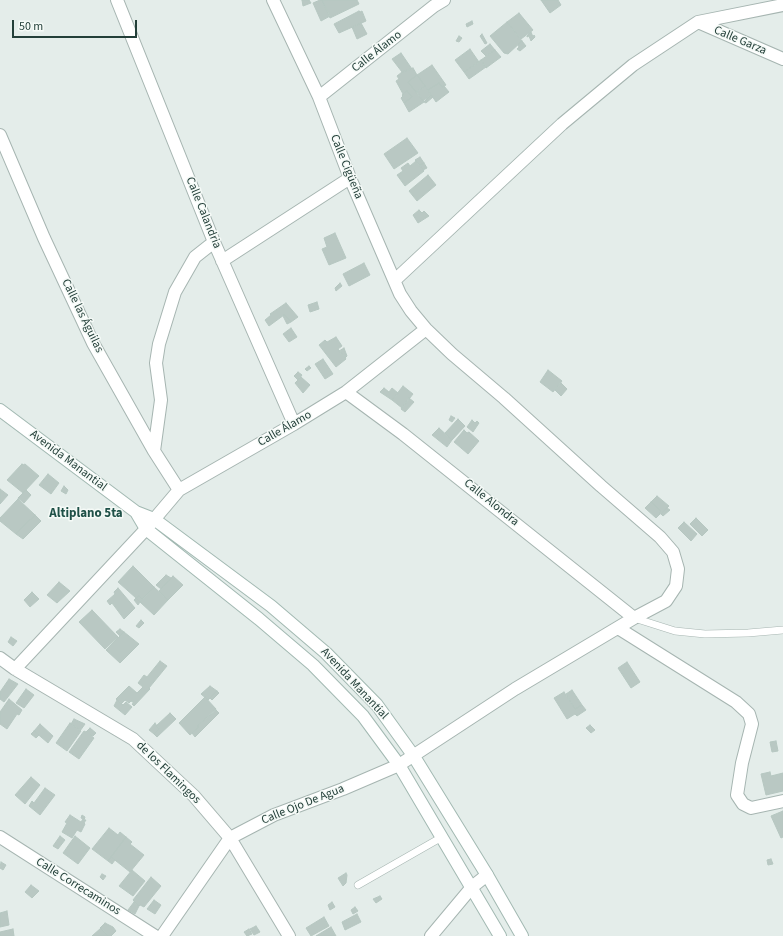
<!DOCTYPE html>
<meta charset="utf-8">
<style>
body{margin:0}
#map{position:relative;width:783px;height:936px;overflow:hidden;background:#e4edea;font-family:"Source Sans 3",sans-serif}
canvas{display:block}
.scale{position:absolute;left:12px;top:20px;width:125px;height:18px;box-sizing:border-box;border:2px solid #233f39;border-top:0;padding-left:5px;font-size:12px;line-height:14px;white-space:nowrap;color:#233f39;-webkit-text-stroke:3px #f5faf7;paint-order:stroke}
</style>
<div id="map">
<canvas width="783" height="936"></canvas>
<div class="scale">50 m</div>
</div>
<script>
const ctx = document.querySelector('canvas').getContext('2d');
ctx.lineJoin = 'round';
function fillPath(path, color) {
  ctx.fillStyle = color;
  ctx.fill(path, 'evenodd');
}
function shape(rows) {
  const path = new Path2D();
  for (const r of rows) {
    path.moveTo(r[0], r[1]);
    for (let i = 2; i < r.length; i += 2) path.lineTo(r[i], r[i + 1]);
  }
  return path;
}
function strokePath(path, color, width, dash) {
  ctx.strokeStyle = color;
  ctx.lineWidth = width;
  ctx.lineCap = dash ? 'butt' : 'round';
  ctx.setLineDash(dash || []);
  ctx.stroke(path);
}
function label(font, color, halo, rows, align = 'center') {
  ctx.font = font + ' "Source Sans 3",sans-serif';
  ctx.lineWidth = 3;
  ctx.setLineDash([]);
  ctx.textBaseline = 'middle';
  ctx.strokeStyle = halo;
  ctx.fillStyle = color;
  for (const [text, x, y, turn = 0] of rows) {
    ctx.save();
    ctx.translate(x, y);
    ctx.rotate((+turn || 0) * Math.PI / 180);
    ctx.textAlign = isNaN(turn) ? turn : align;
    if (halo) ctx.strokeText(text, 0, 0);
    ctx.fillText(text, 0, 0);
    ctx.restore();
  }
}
const building = shape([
 [302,0,309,0,311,3,303,6,302,0],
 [320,0,322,0,330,16,321,21,313,3,320,0],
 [322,0,357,0,359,4,330,18,322,0],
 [541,0,558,0,561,5,550,13,541,0],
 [359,11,360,12,362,11,366,21,339,33,334,24,359,11],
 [519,13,533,30,521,39,507,22,519,13],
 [472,21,473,24,467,27,466,24,472,21],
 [507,22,522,41,508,54,504,53,490,36,507,22],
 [361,23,367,34,357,39,352,27,361,23],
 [531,32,533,37,534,35,535,37,531,41,529,36,527,37,527,36,531,32],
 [482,34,487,43,485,44,480,36,482,34],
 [459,36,462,38,459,42,456,41,459,36],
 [522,41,526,46,520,51,517,49,519,47,518,45,522,41],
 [490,44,495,50,486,56,481,51,490,44],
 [470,49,479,62,464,72,455,60,470,49],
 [495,50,501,57,486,68,481,60,495,50],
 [401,53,412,69,402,72,392,59,401,53],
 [481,60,486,67,469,79,464,72,481,60],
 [432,65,446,85,442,87,439,83,428,90,417,75,432,65],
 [413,68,417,75,408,82,424,102,409,112,404,103,412,97,407,91,403,94,396,81,399,79,397,76,402,72,413,68],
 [417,75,425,86,416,92,408,82,417,75],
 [439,83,442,87,444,86,449,92,436,102,428,90,439,83],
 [425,86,431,95,423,101,417,92,425,86],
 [407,91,412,97,404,103,401,98,403,96,402,95,407,91],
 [431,95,433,97,426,103,424,102,431,95],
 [407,138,418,153,394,169,384,154,407,138],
 [420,157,424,163,420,165,415,160,420,157],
 [416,161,424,171,405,186,397,175,403,171,401,168,408,163,410,166,416,161],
 [424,163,427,168,423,170,420,165,424,163],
 [428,175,436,185,417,201,409,191,428,175],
 [419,210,422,213,424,211,429,216,418,223,413,215,419,210],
 [335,233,346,258,329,265,322,249,327,247,324,238,335,233],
 [364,263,370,275,349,286,343,274,364,263],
 [340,283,342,286,336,291,335,288,340,283],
 [317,302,319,309,310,312,308,305,317,302],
 [286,303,298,317,291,322,285,315,284,315,269,326,265,320,271,315,270,314,286,303],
 [284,315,285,315,291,322,287,324,283,316,284,315],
 [291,328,297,337,289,342,283,334,291,328],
 [336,337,342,346,338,349,346,359,336,367,319,345,325,340,327,342,336,337],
 [344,348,347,356,345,358,339,351,344,348],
 [323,359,333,374,325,379,315,364,323,359],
 [309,366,311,368,307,371,305,369,309,366],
 [548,370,562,381,553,392,540,382,548,370],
 [298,372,302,375,298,380,294,376,298,372],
 [301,377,310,385,303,393,295,383,301,377],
 [561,383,567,389,561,396,555,390,561,383],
 [403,386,413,394,402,408,392,400,403,386],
 [384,388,389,392,392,388,398,393,392,400,380,392,384,388],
 [409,398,414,402,405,412,401,409,409,398],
 [451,416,455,418,452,422,449,420,451,416],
 [458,419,465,426,452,440,445,433,458,419],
 [472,420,475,423,477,421,479,423,473,432,467,427,472,420],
 [439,428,452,440,447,447,432,435,439,428],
 [464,430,467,433,469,432,479,441,468,454,454,442,464,430],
 [22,464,23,465,25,464,39,476,23,493,7,480,22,464],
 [48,474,59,483,51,494,39,485,48,474],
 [64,486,68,490,66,494,61,491,64,486],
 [0,489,8,495,0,504,0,489],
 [26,490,31,495,24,503,18,498,26,490],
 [657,496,669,506,661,514,659,513,661,511,651,502,657,496],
 [18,499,35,515,31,520,30,519,16,534,0,521,0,518,18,499],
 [651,502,661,511,659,513,660,514,656,518,645,508,651,502],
 [667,508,670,510,663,516,661,514,667,508],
 [35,515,41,521,23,539,16,534,30,519,31,520,35,515],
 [696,518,708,530,702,536,690,524,696,518],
 [684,522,697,534,691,541,678,528,684,522],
 [133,566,154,587,142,599,139,596,136,598,118,582,133,566],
 [166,575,171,578,161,589,156,585,166,575],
 [173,576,183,585,168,600,159,591,173,576],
 [59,582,70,591,57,603,47,595,59,582],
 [154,587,168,600,154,615,140,602,154,587],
 [118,588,135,608,124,619,112,603,110,605,107,601,115,594,114,592,118,588],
 [32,592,39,599,30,607,24,600,32,592],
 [139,596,142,599,140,602,136,598,139,596],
 [136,598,140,602,138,605,134,600,136,598],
 [92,610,118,637,105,649,79,622,92,610],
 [141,620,144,623,139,628,136,626,141,620],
 [120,629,124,632,120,636,116,632,120,629],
 [124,632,139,644,120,663,106,650,124,632],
 [11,637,17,641,13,646,8,642,11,637],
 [160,661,167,666,149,688,150,689,134,706,132,704,134,703,131,701,129,703,125,700,121,704,116,699,129,686,137,693,143,687,138,683,144,675,147,677,160,661],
 [627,662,640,682,631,688,618,668,627,662],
 [9,679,18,684,4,702,0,699,0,692,9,679],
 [210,686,217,691,208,700,201,694,210,686],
 [26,689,34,695,24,708,16,703,26,689],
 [572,690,582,705,575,709,566,694,572,690],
 [217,691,219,693,212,700,210,698,217,691],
 [564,692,575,709,582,705,586,710,577,716,575,714,567,719,554,698,564,692],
 [205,697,216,709,197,726,199,727,190,735,179,723,205,697],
 [9,699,22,710,19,715,17,714,7,729,0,724,0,712,9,699],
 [117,700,123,705,126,702,132,707,125,715,114,706,117,700],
 [216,710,219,713,195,737,192,733,199,727,197,726,216,710],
 [170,713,176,719,157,737,154,734,159,729,156,726,170,713],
 [74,719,85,724,80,731,71,724,74,719],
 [70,723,81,731,67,751,56,743,70,723],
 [155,723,159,729,154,734,149,730,155,723],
 [40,724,53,736,48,743,34,731,40,724],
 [590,725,595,730,591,733,586,728,590,725],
 [90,728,96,733,93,736,90,735,94,738,79,759,69,752,84,731,86,732,90,728],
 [34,731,39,735,36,738,31,734,34,731],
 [776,741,778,751,772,752,770,742,776,741],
 [770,772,771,776,783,773,783,791,766,795,761,774,770,772],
 [31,777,40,785,25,804,15,795,31,777],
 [45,788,55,795,40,815,29,806,32,801,34,803,45,788],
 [783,811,783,837,781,838,771,816,783,811],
 [70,815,81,822,83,819,81,818,82,815,85,817,84,820,86,820,84,823,85,824,81,832,77,830,72,838,62,832,67,823,65,822,70,815],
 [109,828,118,835,120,832,126,837,108,861,92,849,109,828],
 [60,836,65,840,58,849,53,846,60,836],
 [75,836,90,848,78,864,63,853,75,836],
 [126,837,132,842,130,844,144,855,130,872,111,857,126,837],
 [111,857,115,860,112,864,108,861,111,857],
 [771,859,773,864,768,865,767,860,771,859],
 [1,862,6,865,3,870,0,868,1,862],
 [132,870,145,881,133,896,119,886,132,870],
 [346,873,347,875,346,883,343,886,338,878,346,873],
 [102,874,106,876,103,880,100,877,102,874],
 [151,877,161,886,144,907,140,905,139,906,133,900,151,877],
 [31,885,39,891,32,898,25,892,31,885],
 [380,896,382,899,376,903,373,899,380,896],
 [154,900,161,905,155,914,147,909,154,900],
 [134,902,139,906,135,914,128,910,134,902],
 [332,902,335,907,330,910,328,905,332,902],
 [355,907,358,911,353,914,351,910,355,907],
 [7,911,9,925,0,927,0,913,7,911],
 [357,914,361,922,345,930,342,922,357,914],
 [324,917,329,926,311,936,306,928,324,917],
 [105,923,113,927,116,931,111,936,108,936,100,928,105,923],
 [256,926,260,932,254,935,250,929,256,926],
 [331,927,336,936,316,936,331,927],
 [101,928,108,936,92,936,101,928],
 [13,929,14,936,0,936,0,932,13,929],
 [249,929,252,934,247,936,244,932,249,929]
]);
const lane = shape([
 [634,618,675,631,705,634,748,633,783,630],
 [358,885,442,837]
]);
const street = shape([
 [117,0,214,242,294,424],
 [698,22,783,59],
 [319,97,434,6,444,0],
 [0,135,44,238,93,343,154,451,179,490],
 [222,261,350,178],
 [395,280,562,124,633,65,698,22,783,5],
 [346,392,403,434,634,618],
 [154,451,161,400,156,363,159,344,175,292,195,257,214,242],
 [618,628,736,702,749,714,752,724,742,763,737,795,743,804,751,808,783,801],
 [0,658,15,669,133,739,194,796,230,838,289,936],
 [15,669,146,529,179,490,294,424,346,392,426,329],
 [0,837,155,936],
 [162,936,230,838,274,815,343,789,399,765,515,689,634,618,666,601,676,586,678,569,673,552,660,537,601,486,504,398,452,354,426,329,411,311,400,294,350,178,319,97,273,0],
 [431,936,472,887,487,875]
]);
const secondary = shape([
 [0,410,136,512,154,519,271,606,326,653,377,705,413,755,487,875,522,936],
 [136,512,146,529,259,619,313,665,363,716,399,765,500,936]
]);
const streetNames = [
 ["Calle Garza",740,41,23],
 ["Calle Álamo",377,52,-38],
 ["Calle Cigüeña",346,167,68],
 ["Calle Calandria",203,213,68],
 ["Calle las Águilas",82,316,64],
 ["Calle Álamo",285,429,-30],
 ["Avenida Manantial",68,461,37],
 ["Calle Alondra",491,503,39],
 ["Avenida Manantial",354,684,47],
 ["de los Flamingos",168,773,44],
 ["Calle Ojo De Agua",303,805,-22],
 ["Calle Correcaminos",78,887,32]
];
const neighbourhoodNames = [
 ["Altiplano 5ta",86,514]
];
fillPath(building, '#b9c8c3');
strokePath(building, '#b6c7c1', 1);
strokePath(lane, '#a6b5b1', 8);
strokePath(street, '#a6b5b1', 14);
strokePath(secondary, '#a2b9b2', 14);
strokePath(lane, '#fff', 7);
strokePath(street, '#fff', 12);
strokePath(secondary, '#fff', 12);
label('12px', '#233f39', '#f5faf7', streetNames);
label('bold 13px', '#1f5148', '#f5faf7', neighbourhoodNames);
</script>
